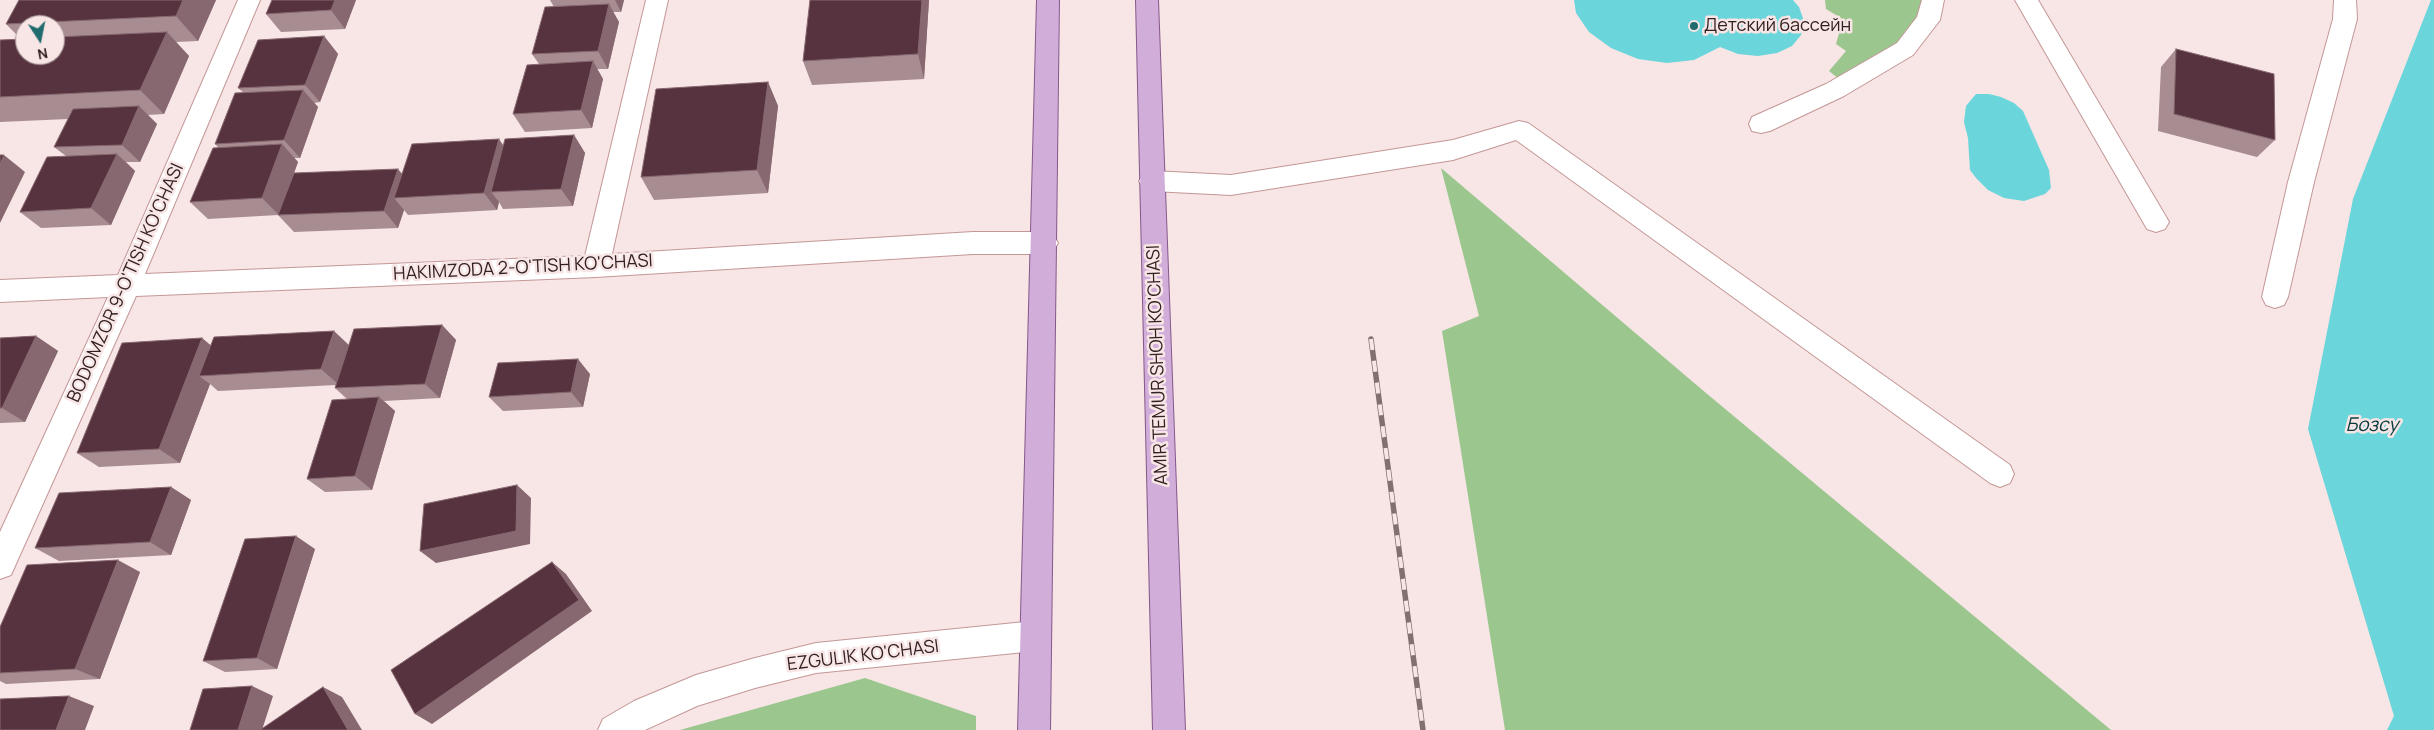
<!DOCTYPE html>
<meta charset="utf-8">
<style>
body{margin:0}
#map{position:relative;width:2434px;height:730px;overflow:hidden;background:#f8e5e5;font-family:Manrope,sans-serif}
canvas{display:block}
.north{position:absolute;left:15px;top:15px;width:50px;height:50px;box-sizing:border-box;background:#f8e5e5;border:1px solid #a99797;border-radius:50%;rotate:169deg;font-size:14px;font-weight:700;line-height:20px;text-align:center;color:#322121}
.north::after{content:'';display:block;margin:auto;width:18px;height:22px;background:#1f6b6e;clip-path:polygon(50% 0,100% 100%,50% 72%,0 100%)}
</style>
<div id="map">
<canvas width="2434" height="730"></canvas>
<div class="north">N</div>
</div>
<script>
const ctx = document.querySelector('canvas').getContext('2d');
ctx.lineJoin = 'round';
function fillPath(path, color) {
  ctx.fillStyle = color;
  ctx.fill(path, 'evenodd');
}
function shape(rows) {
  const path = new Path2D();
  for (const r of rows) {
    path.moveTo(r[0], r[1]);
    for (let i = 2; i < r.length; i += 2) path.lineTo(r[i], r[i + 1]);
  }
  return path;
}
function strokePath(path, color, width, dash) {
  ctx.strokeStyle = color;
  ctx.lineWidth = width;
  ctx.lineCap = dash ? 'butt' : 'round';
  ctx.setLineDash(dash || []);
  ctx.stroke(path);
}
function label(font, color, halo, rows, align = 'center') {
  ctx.font = font + ' Manrope,sans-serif';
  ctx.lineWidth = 5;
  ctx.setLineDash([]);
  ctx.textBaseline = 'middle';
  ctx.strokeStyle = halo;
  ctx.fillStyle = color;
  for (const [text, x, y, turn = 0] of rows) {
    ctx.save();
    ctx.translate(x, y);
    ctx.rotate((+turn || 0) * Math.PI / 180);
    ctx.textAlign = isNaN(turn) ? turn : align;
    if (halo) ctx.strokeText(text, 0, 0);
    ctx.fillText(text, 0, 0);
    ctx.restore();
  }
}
const green = shape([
 [1825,0,1926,0,1910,28,1897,43,1839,79,1829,71,1846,51,1836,44,1842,22,1841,18,1826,9],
 [1441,168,1706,393,2111,730,1505,730,1442,331,1479,316],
 [865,678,976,716,976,730,680,730]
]);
const water = shape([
 [1574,0,1793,0,1799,7,1804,21,1801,35,1792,46,1777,53,1758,56,1738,54,1720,47,1694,60,1667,63,1638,59,1611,48,1589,32,1576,13],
 [2431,0,2434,0,2434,730,2387,730,2394,716,2308,429,2353,199],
 [1976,94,1989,94,2001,97,2014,103,2023,111,2049,170,2051,188,2045,194,2024,201,2004,198,1988,190,1976,178,1970,170,1968,138,1964,122,1966,106]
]);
const minor = shape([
 [238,0,260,0,145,274,585,256,646,0,668,0,612,254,973,232,1045,232,1054,236,1058,243,1054,250,1045,254,973,254,596,277,136,296,11,575,0,579,0,532,108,297,0,302,0,280,118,275,238,0],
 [1922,0,1944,0,1940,20,1913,55,1844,96,1770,131,1761,133,1752,131,1749,124,1752,117,1826,84,1897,43,1917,17,1922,0],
 [2015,0,2038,0,2165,215,2169,222,2165,229,2156,232,2147,229,2015,0],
 [2334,0,2356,0,2357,19,2314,182,2288,297,2284,305,2275,308,2266,305,2262,297,2288,182,2333,19,2334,0],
 [1519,121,1528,123,2010,465,2014,474,2010,483,2000,487,1990,483,1516,140,1453,160,1231,195,1152,191,1143,188,1139,181,1143,174,1152,171,1231,175,1453,140,1519,121],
 [1035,621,1046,625,1050,636,1046,647,1035,651,816,673,755,688,697,706,645,730,598,730,603,719,634,701,696,675,755,658,816,643,1035,621]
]);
const major = shape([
 [1037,0,1059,0,1050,730,1018,730,1037,0],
 [1136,0,1158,0,1185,730,1153,730,1136,0]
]);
const rail = shape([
 [1371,339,1423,730]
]);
const wall = shape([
 [216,0,198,41,176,42,189,56,164,114,148,115,157,124,140,162,126,162,135,171,111,225,41,228,20,212,66,156,54,147,68,119,0,122,0,40,21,39,6,24],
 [25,25,55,25,55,55,25,55],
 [272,0,356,0,345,29,281,32,266,14],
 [550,0,624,0,621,12,613,12,619,22,608,69,597,69,603,79,592,128,525,132,513,114,539,64,532,54,554,7],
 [929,0,924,79,812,85,803,61],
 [324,36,338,54,320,102,314,103,318,107,300,158,294,158,298,162,287,191,402,173,503,146,574,135,585,153,573,206,503,209,499,202,497,210,408,215,404,210,398,228,294,232,278,215,208,219,190,202,218,147,215,144,243,92,238,88],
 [2176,49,2275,140,2257,157,2158,131,2161,67],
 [768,82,778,106,768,193,654,200,641,177],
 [442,325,456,340,440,398,384,401,395,411,372,490,325,492,307,479,347,399,335,388,336,385,218,391,210,384,180,463,99,467,77,453,202,338,210,345,349,345],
 [36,336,58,351,25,422,0,423,0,338],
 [590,374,583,407,503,411,489,397],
 [171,487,191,500,171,555,59,561,35,548],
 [315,549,277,669,225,672,203,661],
 [140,572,100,679,6,684,0,681,0,627]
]);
const shadedWall = shape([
 [183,0,216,0,198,41,176,16],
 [335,0,356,0,345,29,331,10],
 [615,0,624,0,621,12],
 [922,0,929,0,924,79,918,54],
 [609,4,619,22,608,69,598,51],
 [167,32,189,56,164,114,140,90],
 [324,36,338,54,320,102,305,85],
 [593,61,603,79,592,128,581,110],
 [768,82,778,106,768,193,757,170],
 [303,90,318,107,300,158,284,140],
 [139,106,157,124,140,162,122,145],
 [574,135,585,153,573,206,561,189],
 [499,139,511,157,491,192,499,202,497,210,484,193],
 [282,144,298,162,279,215,262,198],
 [117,154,135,171,111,225,91,208],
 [4,155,25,172,0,223,0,164],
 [398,169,412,186,394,198,404,210,398,228,384,211],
 [442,325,456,340,440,398,425,384],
 [334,331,351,347,338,384,321,369],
 [36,336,58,351,25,422,2,408],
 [202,338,221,354,199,376,210,384,180,463,159,449],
 [578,359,590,374,583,407,571,392],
 [379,397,395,411,372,490,355,476],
 [517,485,531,498,530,544,436,563,420,551],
 [171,487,191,500,171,555,150,542],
 [296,536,315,549,277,669,257,658],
 [118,560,140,572,100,679,75,669],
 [552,562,566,574,592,611,432,724,415,714],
 [252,686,273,696,262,730,238,730],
 [323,687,342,697,362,730,348,730],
 [69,696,94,706,85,730,56,730]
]);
const building = shape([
 [19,0,183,0,176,16,6,24,19,0],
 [272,0,335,0,331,10,266,14,272,0],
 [810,0,922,0,918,54,803,61,810,0],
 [609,4,598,51,532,54,545,7,609,4],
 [167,32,140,90,0,97,0,40,25,39,25,55,55,55,55,37,167,32],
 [324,36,305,85,238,88,258,40,324,36],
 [2176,49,2274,74,2275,140,2174,114,2176,49],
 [593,61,581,110,513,114,527,65,593,61],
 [768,82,757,170,641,177,656,89,768,82],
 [303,90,284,140,215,144,235,93,303,90],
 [139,106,122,145,54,147,73,109,139,106],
 [574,135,561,189,491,192,505,139,574,135],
 [499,139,484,193,394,198,412,144,499,139],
 [282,144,262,198,190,202,213,148,282,144],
 [117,154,91,208,20,212,47,157,117,154],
 [0,155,4,155,0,164,0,155],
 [398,169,384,211,278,215,294,173,398,169],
 [442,325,425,384,335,388,354,329,442,325],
 [334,331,321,369,199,376,214,337,334,331],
 [36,336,2,408,0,408,0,338,36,336],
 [202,338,159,449,77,453,122,343,202,338],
 [578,359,571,392,489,397,498,363,578,359],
 [379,397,355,476,307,479,332,400,379,397],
 [517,485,516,531,420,551,424,504,517,485],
 [171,487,150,542,35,548,59,493,171,487],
 [296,536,257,658,203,661,245,539,296,536],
 [118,560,75,669,0,673,0,627,27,565,118,560],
 [552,562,579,600,415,714,391,670,552,562],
 [252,686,238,730,190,730,203,689,252,686],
 [323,687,348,730,260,730,323,687],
 [69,696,56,730,0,730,0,699,69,696]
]);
const markers = [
 [1694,26,5,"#1f6b6e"]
];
const poiNames = [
 ["Детский бассейн",1704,26]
];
const streetNames = [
 ["HAKIMZODA 2-O'TISH KO'CHASI",523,268,-3],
 ["BODOMZOR 9-O'TISH KO'CHASI",126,283,-66],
 ["AMIR TEMUR SHOH KO'CHASI",1158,365,-92],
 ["EZGULIK KO'CHASI",863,656,-7]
];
const waterNames = [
 ["Бозсу",2372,426]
];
fillPath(green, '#9bc78f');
fillPath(water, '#6ad5da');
strokePath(minor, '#c39796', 2);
strokePath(major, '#85588a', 2);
fillPath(minor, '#fff');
fillPath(major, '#d1adda');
strokePath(rail, '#827070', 5.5);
strokePath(rail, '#f8e5e5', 4, [11]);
fillPath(wall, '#a78c92');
fillPath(shadedWall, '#876870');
fillPath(building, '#56333e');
strokePath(building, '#876870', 1);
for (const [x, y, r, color] of markers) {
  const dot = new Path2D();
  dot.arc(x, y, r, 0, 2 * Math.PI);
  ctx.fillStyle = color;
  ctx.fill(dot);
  strokePath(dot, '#f8e5e5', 2);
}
label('18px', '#322121', '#f8e5e5', poiNames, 'left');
label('18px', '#322121', '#f8e5e5', streetNames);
label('italic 19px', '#053b3d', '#f8e5e5', waterNames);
</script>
